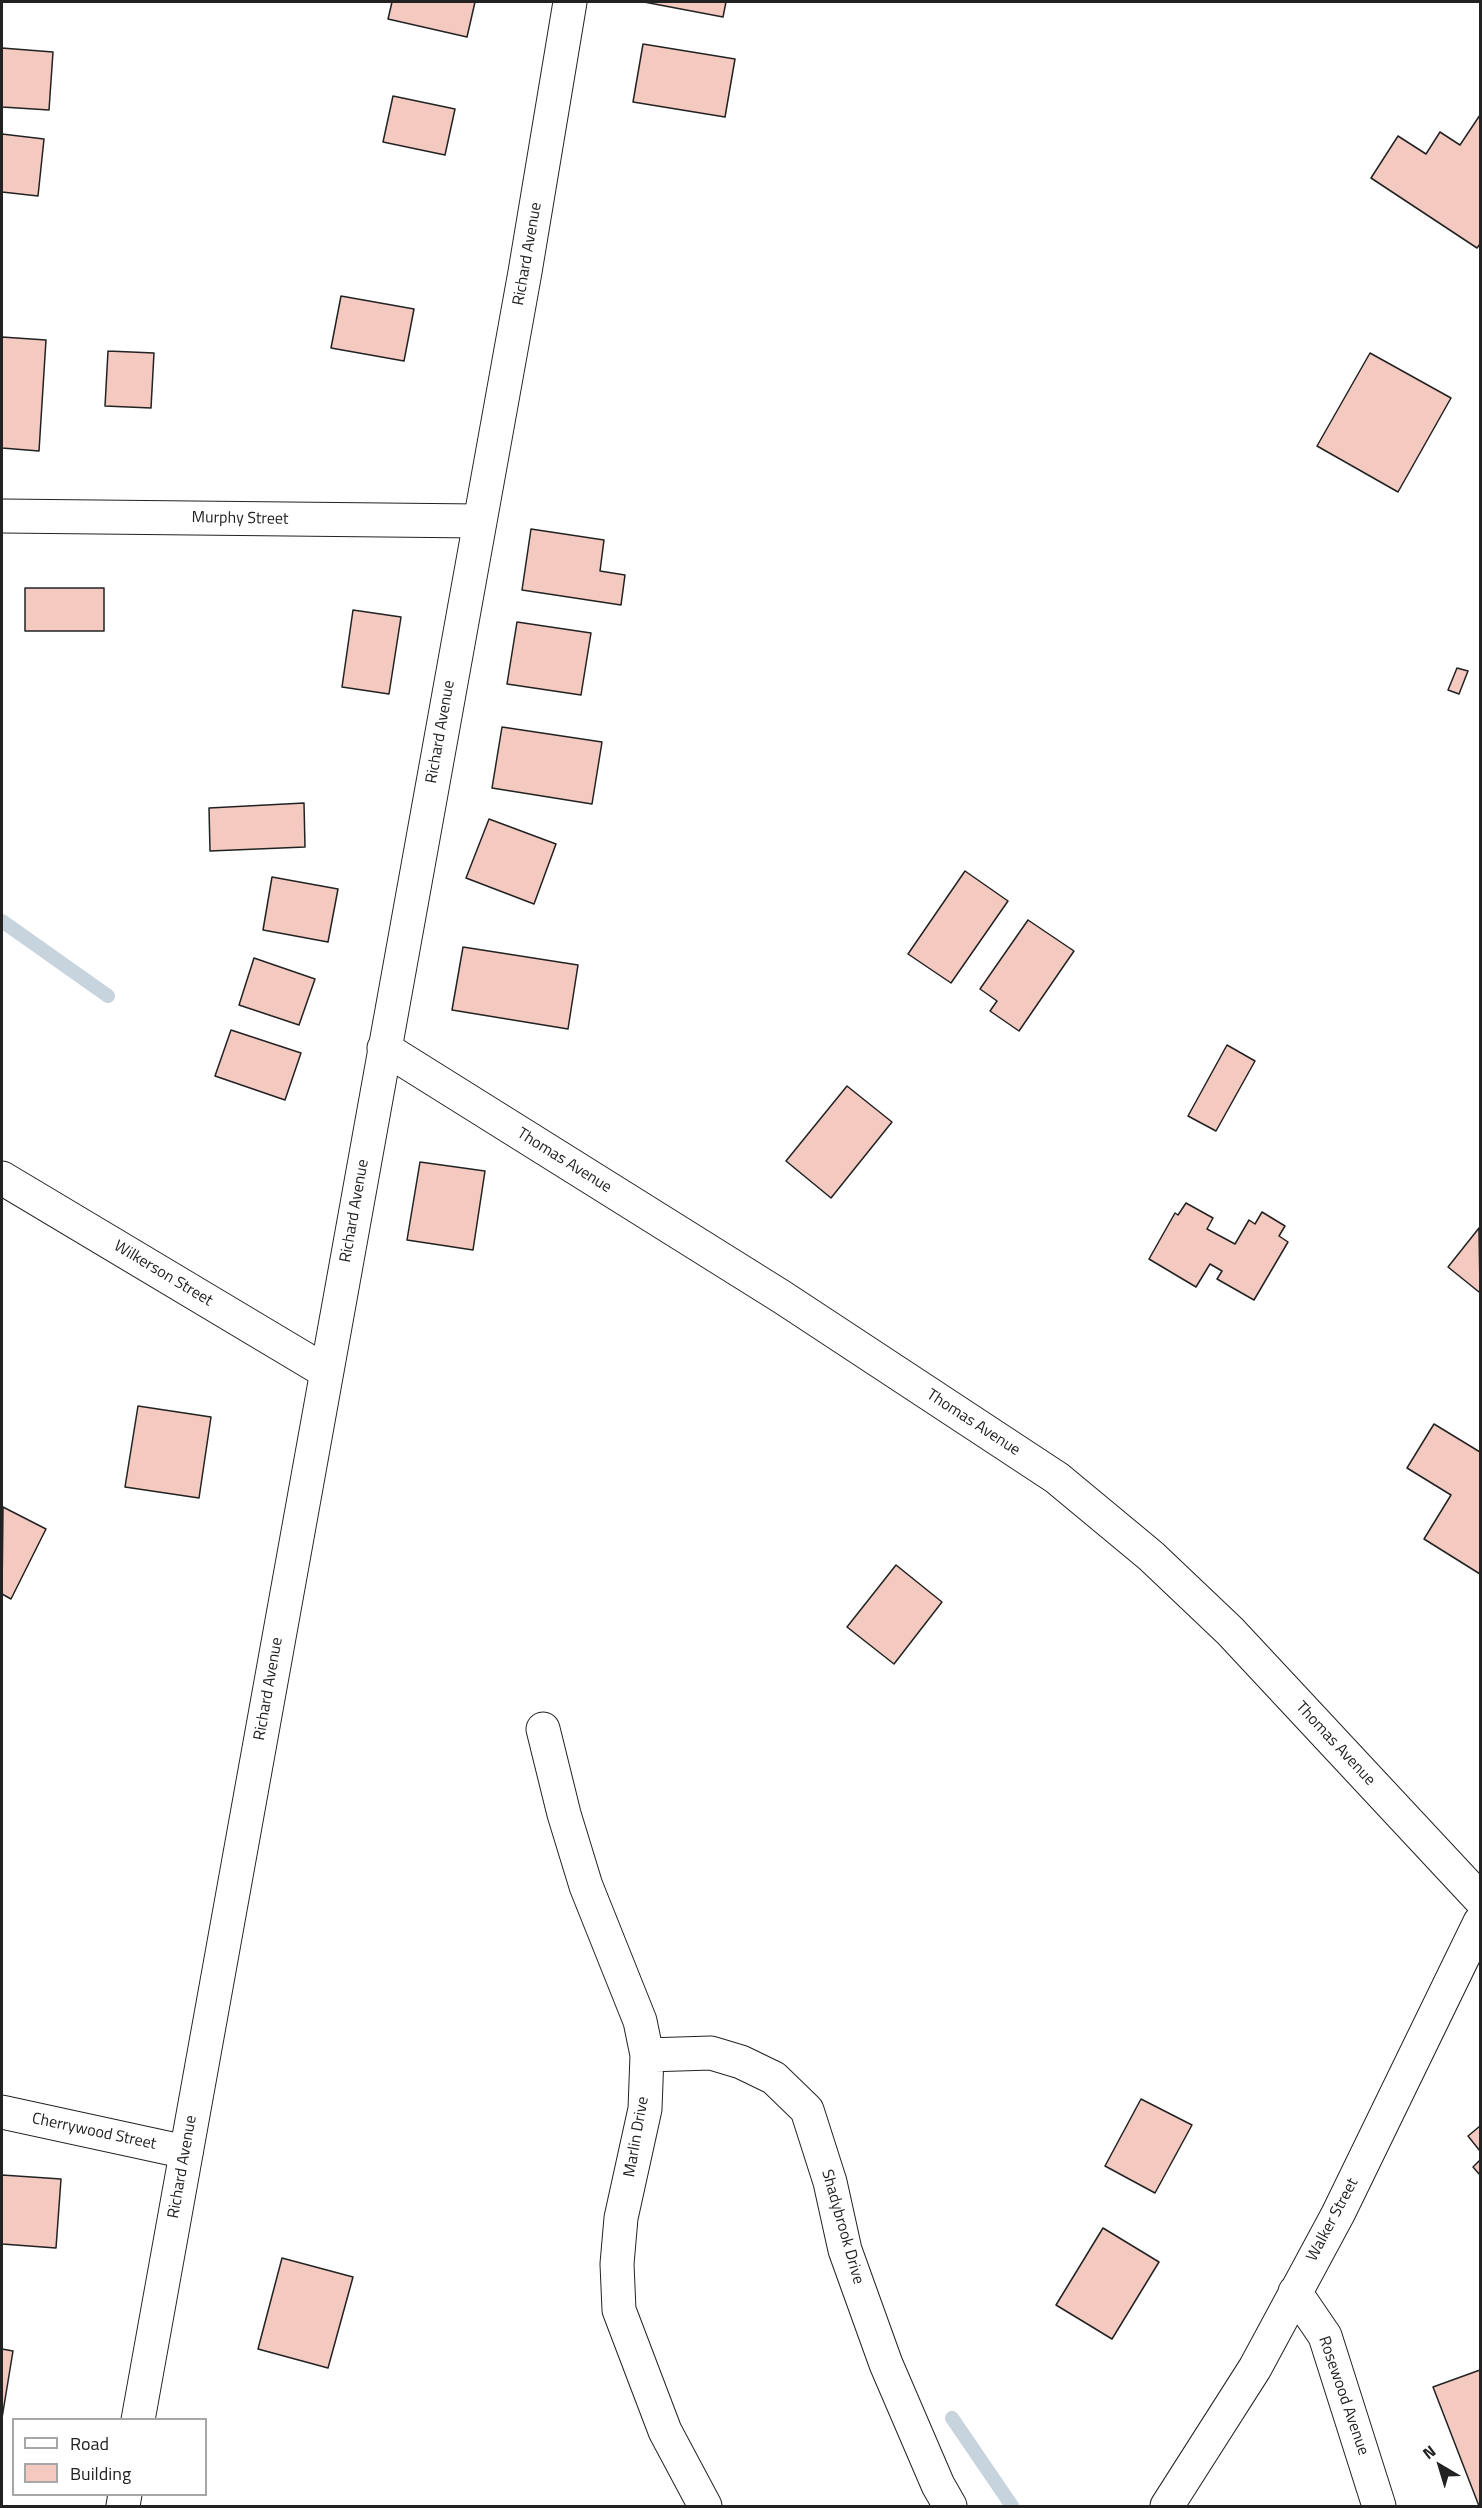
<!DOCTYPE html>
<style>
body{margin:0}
#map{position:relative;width:1482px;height:2508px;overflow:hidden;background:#fff;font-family:"Titillium Web",sans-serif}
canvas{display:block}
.frame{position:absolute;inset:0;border:3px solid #222;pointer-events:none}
.legend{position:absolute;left:12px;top:2418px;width:195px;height:78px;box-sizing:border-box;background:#fff;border:2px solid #a7a7a7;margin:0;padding:8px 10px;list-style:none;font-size:18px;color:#222}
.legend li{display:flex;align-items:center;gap:12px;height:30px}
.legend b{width:30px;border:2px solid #a7a7a7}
.north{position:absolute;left:1410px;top:2436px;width:60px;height:60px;-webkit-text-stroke:4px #fff;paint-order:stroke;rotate:322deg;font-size:16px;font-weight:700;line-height:24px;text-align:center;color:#222}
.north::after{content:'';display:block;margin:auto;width:21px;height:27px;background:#222;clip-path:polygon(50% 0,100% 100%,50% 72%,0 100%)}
</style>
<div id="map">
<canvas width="1482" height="2508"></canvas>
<div class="frame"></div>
<ul class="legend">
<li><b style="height:8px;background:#fff"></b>Road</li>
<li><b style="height:16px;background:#f3c9c0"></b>Building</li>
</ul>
<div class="north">N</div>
</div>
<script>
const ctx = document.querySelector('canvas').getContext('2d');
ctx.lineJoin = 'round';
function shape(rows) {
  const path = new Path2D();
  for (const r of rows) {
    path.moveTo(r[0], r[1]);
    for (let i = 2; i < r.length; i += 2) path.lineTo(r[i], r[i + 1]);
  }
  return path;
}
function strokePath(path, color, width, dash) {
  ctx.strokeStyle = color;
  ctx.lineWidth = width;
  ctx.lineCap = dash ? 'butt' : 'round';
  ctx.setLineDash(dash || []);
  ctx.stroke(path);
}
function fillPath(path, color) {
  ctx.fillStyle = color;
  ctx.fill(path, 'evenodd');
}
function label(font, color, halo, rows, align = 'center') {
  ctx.font = font + ' "Titillium Web",sans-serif';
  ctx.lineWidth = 4.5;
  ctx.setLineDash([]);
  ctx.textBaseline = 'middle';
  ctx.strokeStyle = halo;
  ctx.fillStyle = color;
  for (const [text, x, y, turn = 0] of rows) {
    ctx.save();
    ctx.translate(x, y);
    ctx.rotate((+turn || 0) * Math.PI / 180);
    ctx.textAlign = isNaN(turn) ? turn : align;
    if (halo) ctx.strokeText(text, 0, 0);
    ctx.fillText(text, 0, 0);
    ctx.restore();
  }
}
const stream = shape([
 [2,921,108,996],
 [952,2418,1012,2506]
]);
const building = shape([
 [392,2,475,2,467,37,388,19,392,2],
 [644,2,726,2,723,17,644,2],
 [643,44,735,59,725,117,633,102,643,44],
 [2,48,53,52,49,110,2,107,2,48],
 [393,96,455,109,445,155,383,142,393,96],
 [1480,115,1480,244,1477,248,1371,178,1398,136,1426,154,1440,132,1460,145,1480,115],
 [2,134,44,139,38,196,2,192,2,134],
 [341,296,414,309,404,361,331,348,341,296],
 [2,337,46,340,39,451,2,448,2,337],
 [108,351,154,353,151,408,105,406,108,351],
 [1370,353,1451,398,1398,492,1317,446,1370,353],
 [531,529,604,540,600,571,625,575,621,605,522,590,531,529],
 [25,588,104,588,104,631,25,631,25,588],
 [353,610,401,617,389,694,342,687,353,610],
 [517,622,591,633,581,695,507,684,517,622],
 [1457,668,1468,671,1459,694,1448,690,1457,668],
 [502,727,602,742,592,804,492,788,502,727],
 [304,803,305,847,210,851,209,808,304,803],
 [489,819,556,844,534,904,466,878,489,819],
 [965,871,1008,901,951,983,908,954,965,871],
 [272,877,338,889,328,942,263,930,272,877],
 [1028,920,1074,951,1019,1031,990,1011,997,1001,980,989,1028,920],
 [463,947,578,965,568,1029,452,1010,463,947],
 [254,958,315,979,299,1025,239,1005,254,958],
 [231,1030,301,1053,285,1100,215,1076,231,1030],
 [1227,1045,1255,1061,1216,1131,1188,1116,1227,1045],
 [847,1086,892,1122,831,1198,786,1161,847,1086],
 [420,1162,485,1171,473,1250,407,1240,420,1162],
 [1186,1203,1213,1218,1207,1229,1235,1244,1249,1220,1255,1224,1262,1212,1285,1226,1279,1236,1288,1242,1254,1300,1217,1279,1222,1271,1210,1264,1196,1287,1149,1259,1175,1213,1178,1215,1186,1203],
 [1479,1228,1480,1290,1479,1292,1448,1267,1479,1228],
 [138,1406,211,1417,199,1498,125,1487,138,1406],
 [1434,1424,1480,1452,1480,1574,1424,1539,1451,1495,1407,1468,1434,1424],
 [3,1507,46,1529,11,1599,2,1594,3,1507],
 [896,1565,942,1602,894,1664,847,1627,896,1565],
 [1141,2099,1192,2125,1155,2193,1105,2166,1141,2099],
 [1480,2126,1480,2151,1468,2136,1480,2126],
 [1480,2160,1480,2175,1473,2167,1480,2160],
 [2,2175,61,2179,56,2248,2,2244,2,2175],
 [1103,2228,1159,2262,1112,2339,1056,2305,1103,2228],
 [282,2258,353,2277,328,2368,258,2349,282,2258],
 [2,2349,13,2351,2,2418,2,2349],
 [1480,2370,1480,2506,1479,2506,1433,2387,1480,2370]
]);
const street = shape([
 [2,516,479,521],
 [384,1048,782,1297,1057,1478,1151,1556,1230,1631,1480,1899],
 [2,1178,325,1371],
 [543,1729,564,1814,586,1886,640,2021,647,2055,645,2109,621,2218,617,2264,619,2310,665,2431,705,2506],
 [647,2055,711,2053,741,2062,774,2078,807,2110,830,2182,845,2250,886,2364,938,2485,950,2506],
 [2,2112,186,2152],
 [1295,2292,1325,2336,1379,2506],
 [1167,2506,1255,2368,1338,2214,1480,1922]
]);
const secondary = shape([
 [138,2420,525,272,570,2],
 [123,2506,125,2494]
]);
const streetNames = [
 ["Richard Avenue",528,254,-80],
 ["Murphy Street",240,519,1],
 ["Richard Avenue",441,732,-80],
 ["Thomas Avenue",564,1161,32],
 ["Richard Avenue",355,1211,-80],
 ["Wilkerson Street",163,1274,31],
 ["Thomas Avenue",973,1423,33],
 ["Richard Avenue",269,1689,-80],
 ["Thomas Avenue",1335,1744,47],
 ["Cherrywood Street",94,2132,12],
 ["Marlin Drive",637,2137,-80],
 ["Richard Avenue",183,2167,-80],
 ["Walker Street",1333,2220,-62],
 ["Shadybrook Drive",842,2227,74],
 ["Rosewood Avenue",1343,2396,71]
];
strokePath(stream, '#c7d3dd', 14);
fillPath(building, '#f3c9c0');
strokePath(building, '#222', 1.5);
strokePath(street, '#222', 35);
strokePath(secondary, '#222', 35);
strokePath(street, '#fff', 33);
strokePath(secondary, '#fff', 33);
label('16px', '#222', '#fff', streetNames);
</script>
